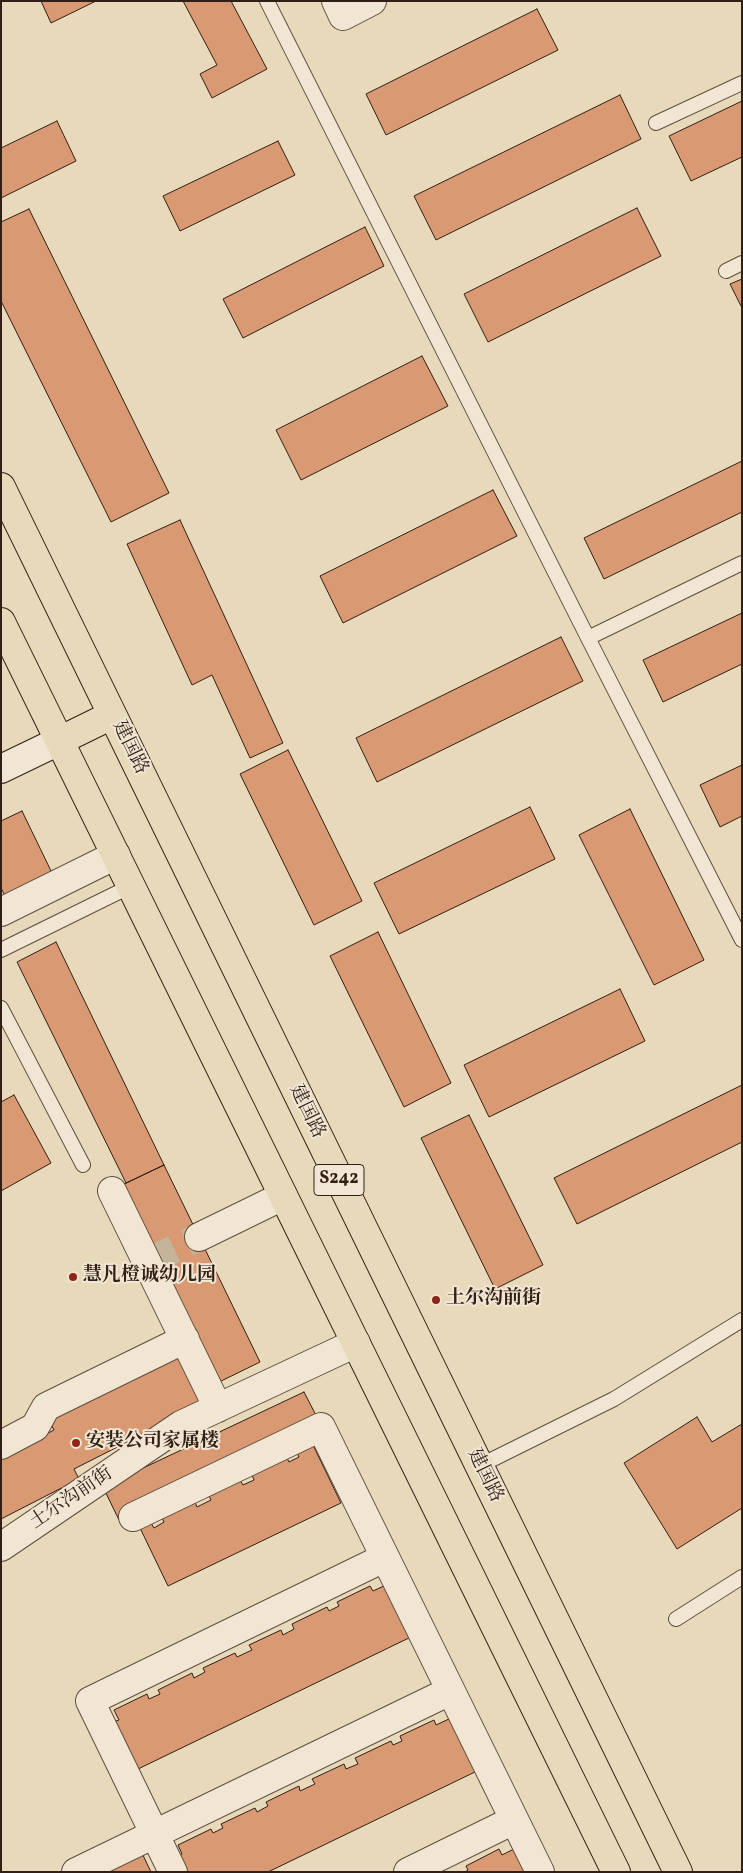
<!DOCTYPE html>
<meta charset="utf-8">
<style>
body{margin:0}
#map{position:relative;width:743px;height:1873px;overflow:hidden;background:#e8d9bb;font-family:Vollkorn,serif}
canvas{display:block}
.frame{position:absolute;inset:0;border:2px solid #311f16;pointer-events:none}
</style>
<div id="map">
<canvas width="743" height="1873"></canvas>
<div class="frame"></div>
</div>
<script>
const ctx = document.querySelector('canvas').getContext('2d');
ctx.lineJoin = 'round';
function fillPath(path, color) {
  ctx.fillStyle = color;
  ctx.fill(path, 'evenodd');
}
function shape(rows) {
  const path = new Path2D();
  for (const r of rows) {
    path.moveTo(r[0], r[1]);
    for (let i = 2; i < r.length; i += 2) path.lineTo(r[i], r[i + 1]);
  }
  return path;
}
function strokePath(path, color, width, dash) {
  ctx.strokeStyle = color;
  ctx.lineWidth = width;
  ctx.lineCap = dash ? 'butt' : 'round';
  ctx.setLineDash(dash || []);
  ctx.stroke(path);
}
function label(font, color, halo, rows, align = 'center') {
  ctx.font = font + ' Vollkorn,"Noto Serif SC",serif';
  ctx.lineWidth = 4;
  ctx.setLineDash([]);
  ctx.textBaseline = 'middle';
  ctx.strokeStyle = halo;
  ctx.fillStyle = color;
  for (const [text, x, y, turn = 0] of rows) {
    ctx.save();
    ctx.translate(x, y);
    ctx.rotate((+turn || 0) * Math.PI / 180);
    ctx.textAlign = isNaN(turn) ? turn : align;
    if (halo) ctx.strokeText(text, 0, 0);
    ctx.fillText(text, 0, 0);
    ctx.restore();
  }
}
const building = shape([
 [41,1,96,1,51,23,41,1],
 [183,1,231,1,267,69,212,98,200,74,217,65,183,1],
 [537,9,558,50,386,135,366,94,537,9],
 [620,95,641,139,436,240,414,196,620,95],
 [742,101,742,157,691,181,669,136,742,101],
 [57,121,76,161,1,198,1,148,57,121],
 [278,141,295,175,180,231,163,196,278,141],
 [637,208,661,256,488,342,464,294,637,208],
 [29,209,169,493,111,522,1,301,1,222,29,209],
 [365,227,384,266,243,338,223,299,365,227],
 [742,279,742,308,730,284,742,279],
 [422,356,448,406,301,480,276,430,422,356],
 [742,461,742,512,604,579,584,538,742,461],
 [493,490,517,536,343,623,320,576,493,490],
 [180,520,283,743,250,758,212,675,192,685,127,544,180,520],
 [742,613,742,664,663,702,643,660,742,613],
 [561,637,583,681,377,782,356,738,561,637],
 [288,750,362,901,314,925,240,774,288,750],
 [742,765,742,816,720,827,700,785,742,765],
 [530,807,555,859,399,934,374,883,530,807],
 [630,809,704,960,654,985,579,835,630,809],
 [22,811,53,875,6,898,1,888,1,821,22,811],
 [378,932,451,1083,404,1107,330,956,378,932],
 [56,942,164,1165,126,1183,17,962,56,942],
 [620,989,645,1041,489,1117,464,1065,620,989],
 [742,1085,742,1142,577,1224,554,1178,742,1085],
 [14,1095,51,1163,1,1191,1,1102,14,1095],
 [469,1115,543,1265,495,1289,421,1138,469,1115],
 [164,1165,260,1362,211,1386,114,1189,164,1165],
 [185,1350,210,1400,74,1469,79,1479,1,1519,1,1457,54,1430,48,1419,185,1350],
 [304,1392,320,1423,119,1520,103,1487,304,1392],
 [697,1417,712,1442,742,1424,742,1508,677,1549,624,1463,697,1417],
 [313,1445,341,1503,168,1586,140,1528,151,1523,154,1528,164,1522,162,1518,195,1502,197,1507,211,1500,209,1496,240,1480,243,1485,254,1480,252,1475,287,1458,289,1462,299,1457,297,1453,313,1445],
 [388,1584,413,1636,136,1770,113,1722,119,1720,114,1710,147,1694,149,1699,160,1694,158,1690,192,1673,194,1678,205,1672,203,1668,235,1653,237,1657,252,1650,249,1645,281,1630,283,1635,294,1629,292,1624,327,1607,329,1611,339,1606,337,1602,370,1586,373,1591,388,1584],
 [451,1718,477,1771,268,1872,183,1872,176,1857,182,1854,178,1845,211,1829,213,1833,223,1828,221,1824,255,1808,257,1812,268,1806,266,1802,299,1786,300,1791,315,1784,312,1779,344,1764,346,1769,358,1764,355,1758,391,1741,393,1745,402,1741,400,1736,434,1720,436,1725,451,1718],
 [516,1848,528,1872,465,1872,468,1870,466,1866,499,1849,502,1855,516,1848],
 [141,1851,151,1872,99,1872,141,1851]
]);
const streetTunnel = shape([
 [149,1261,199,1237]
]);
const lane = shape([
 [267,1,588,638,742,940],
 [656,123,742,83],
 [726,271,742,263],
 [588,638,742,563],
 [1,950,131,886],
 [1,1008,83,1165],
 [479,1466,614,1399,742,1320],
 [676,1619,742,1577]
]);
const street = shape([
 [336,1,343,16,372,1],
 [1,912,116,855],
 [112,1191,218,1408],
 [199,1237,283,1196],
 [1,1445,35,1427,46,1407,185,1339],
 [133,1517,321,1427,540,1872],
 [1,1547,181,1425,356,1343],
 [76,1872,450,1691],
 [173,1872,90,1701,384,1558],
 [408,1872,514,1820]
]);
const secondary = shape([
 [1,769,59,741]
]);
const primary = shape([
 [1,487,678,1872],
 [1,622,616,1872],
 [59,741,112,715]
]);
const markers = [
 [73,1277,5,"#8f2418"],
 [436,1300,5,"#8f2418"],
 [76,1443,5,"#8f2418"]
];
const shields = [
 [339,1180,50]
];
const shieldNames = [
 ["S242",339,1180]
];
const streetNames = [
 ["建国路",129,748,64],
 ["建国路",306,1112,64],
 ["建国路",484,1476,64],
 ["土尔沟前街",72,1499,-34]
];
const poiNames = [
 ["慧凡橙诚幼儿园",83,1277],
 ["土尔沟前街",446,1300],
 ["安装公司家属楼",86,1443]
];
fillPath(building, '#d89973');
strokePath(building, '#311f16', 1);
strokePath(streetTunnel, '#c3b49a', 28, [28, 14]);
strokePath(lane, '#5f4e3f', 16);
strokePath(street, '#5f4e3f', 30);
strokePath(secondary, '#311f16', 30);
strokePath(primary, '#311f16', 30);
strokePath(lane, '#f0e6d3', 14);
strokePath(street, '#f0e6d3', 28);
strokePath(secondary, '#f0e6d3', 28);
strokePath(primary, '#e8d9bb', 28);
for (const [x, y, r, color] of markers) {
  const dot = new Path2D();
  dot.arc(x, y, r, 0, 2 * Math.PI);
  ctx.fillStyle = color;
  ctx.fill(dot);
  strokePath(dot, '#f0e6d3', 2);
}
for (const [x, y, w] of shields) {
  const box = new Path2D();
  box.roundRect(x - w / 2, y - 15.5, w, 31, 4);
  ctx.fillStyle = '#f0e6d3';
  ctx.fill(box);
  strokePath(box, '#311f16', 1);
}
label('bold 18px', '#311f16', null, shieldNames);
label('19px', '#311f16', '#f0e6d3', streetNames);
label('bold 19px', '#311f16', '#f0e6d3', poiNames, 'left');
</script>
